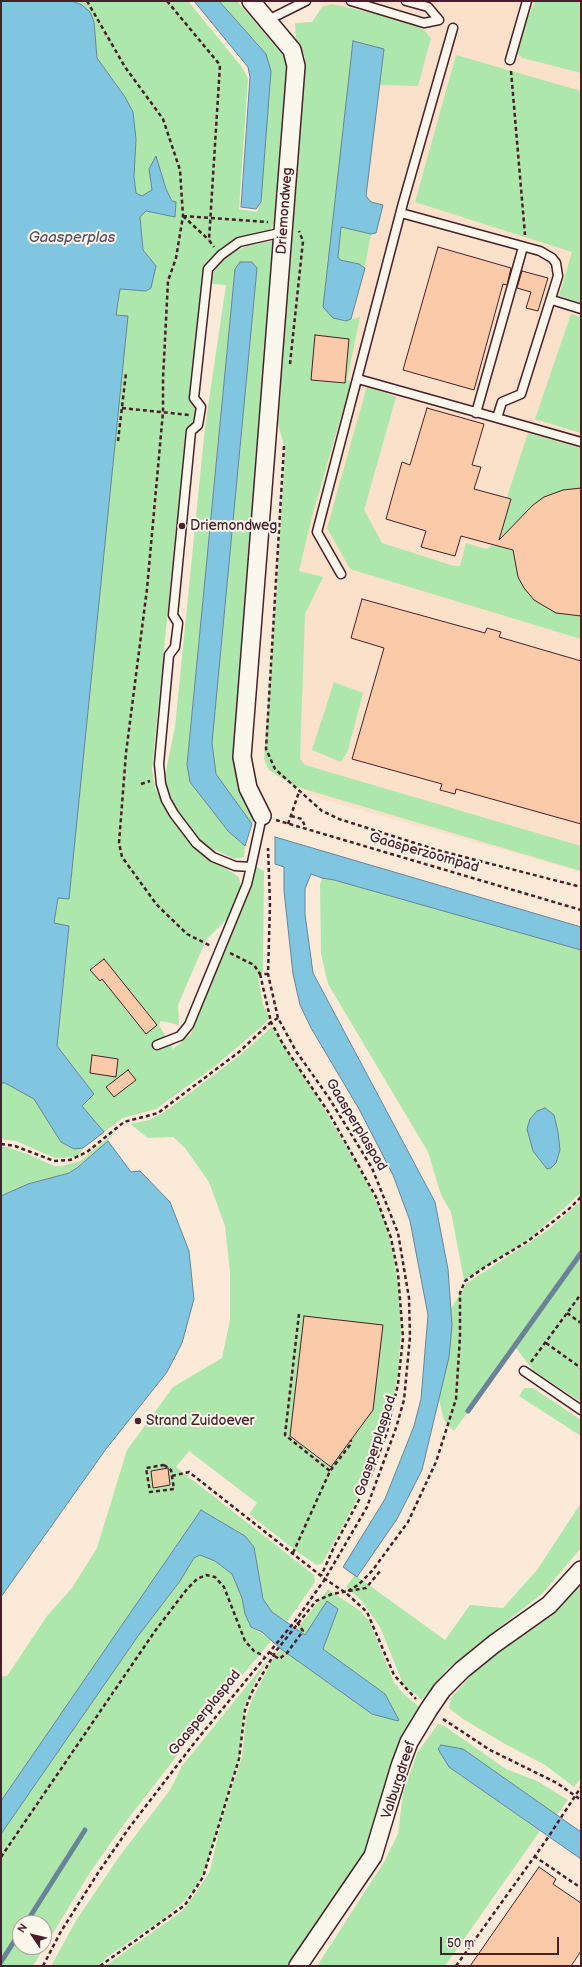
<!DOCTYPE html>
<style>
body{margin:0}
#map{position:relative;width:582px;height:1967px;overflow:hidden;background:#fbead8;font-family:"Balsamiq Sans",sans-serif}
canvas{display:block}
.frame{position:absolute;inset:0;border:2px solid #4a1f2b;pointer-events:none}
.north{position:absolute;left:12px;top:1915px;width:40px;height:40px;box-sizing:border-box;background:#fbf7ec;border:1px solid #b4a19f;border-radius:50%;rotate:305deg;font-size:11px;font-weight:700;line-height:16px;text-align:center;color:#4a1f2b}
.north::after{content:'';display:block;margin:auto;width:14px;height:18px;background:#4a1f2b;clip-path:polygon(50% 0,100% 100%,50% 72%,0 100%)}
.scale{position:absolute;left:440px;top:1937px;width:119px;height:18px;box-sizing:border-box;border:2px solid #4a1f2b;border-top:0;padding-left:5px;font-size:12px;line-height:14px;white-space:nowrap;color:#4a1f2b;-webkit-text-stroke:3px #fbf7ec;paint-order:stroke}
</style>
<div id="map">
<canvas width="582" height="1967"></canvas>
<div class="frame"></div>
<div class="north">N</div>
<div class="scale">50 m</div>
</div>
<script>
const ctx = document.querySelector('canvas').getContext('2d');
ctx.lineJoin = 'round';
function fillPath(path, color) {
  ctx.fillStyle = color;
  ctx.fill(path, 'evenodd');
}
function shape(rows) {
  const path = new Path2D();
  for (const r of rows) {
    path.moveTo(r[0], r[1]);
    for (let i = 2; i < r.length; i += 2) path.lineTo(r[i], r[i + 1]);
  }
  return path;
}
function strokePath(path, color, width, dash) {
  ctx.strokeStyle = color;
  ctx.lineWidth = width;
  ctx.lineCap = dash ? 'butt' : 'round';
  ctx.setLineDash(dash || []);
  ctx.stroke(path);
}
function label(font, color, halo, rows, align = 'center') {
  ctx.font = font + ' "Balsamiq Sans",sans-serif';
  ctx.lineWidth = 4;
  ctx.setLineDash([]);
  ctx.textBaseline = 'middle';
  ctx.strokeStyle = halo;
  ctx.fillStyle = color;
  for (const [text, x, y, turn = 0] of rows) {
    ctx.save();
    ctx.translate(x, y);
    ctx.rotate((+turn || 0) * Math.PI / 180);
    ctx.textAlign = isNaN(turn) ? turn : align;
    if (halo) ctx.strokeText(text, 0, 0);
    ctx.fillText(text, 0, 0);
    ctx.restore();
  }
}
const built = shape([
 [324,1,581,1,581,872,315,797,281,778,319,11]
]);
const green = shape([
 [72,1,188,1,241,66,248,78,239,209,257,212,261,202,266,54,219,1,237,1,287,60,288,86,279,218,268,232,231,241,222,247,207,262,204,269,190,400,197,409,196,421,186,429,152,769,155,788,173,821,197,850,239,877,241,891,232,914,206,940,178,1005,179,1025,161,1021,159,1025,173,1049,191,1034,251,887,255,866,264,871,263,971,258,976,263,1005,270,1018,260,1028,215,1066,156,1109,123,1118,104,1132,82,1106,94,1094,57,1046,69,927,54,924,58,898,68,899,128,316,116,315,120,289,146,291,156,266,143,250,140,217,146,211,175,216,176,202,173,201,166,189,156,157,149,169,152,190,142,196,136,193,134,177,136,139,133,112,125,97,97,58,94,22,82,5],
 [535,1,581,1,581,73,523,58,514,52],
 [332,4,404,20,424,30,431,38,418,86,380,85,384,49,353,41,323,307,346,321,360,317,347,380,351,382,313,513,299,571,323,577,305,614,300,759,305,765,581,846,581,871,294,786,269,770,264,759,277,586,285,450,275,413,301,84,305,57,296,41,295,23,312,22,322,7],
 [456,55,581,91,581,303,559,296,572,252,415,202],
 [341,227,371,234,365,266,340,260,338,257],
 [277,240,238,775,253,820,252,824,216,774,212,743,257,268,252,262,240,262,235,269,187,764,190,782,228,831,245,846,244,857,234,859,205,845,197,837,171,802,164,780,175,727,205,427,226,285,212,284,213,273,225,255,249,245],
 [571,314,581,317,581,433,535,419],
 [367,386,396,397,364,510,382,543,454,566,460,566,466,543,486,549,491,546,528,433,581,448,581,639,350,569,327,528],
 [334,682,363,693,348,750,341,762,312,750],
 [322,878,334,880,581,950,581,1193,530,1238,464,1280,451,1212,441,1195,428,1152,328,984,321,954,320,885],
 [272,1027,319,1100,368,1184,385,1221,394,1257,399,1292,401,1332,398,1374,390,1415,375,1460,360,1494,322,1564,317,1565,299,1553,249,1514,257,1503,189,1451,176,1467,314,1575,315,1582,287,1622,272,1612,263,1599,254,1547,245,1536,201,1510,1,1801,1,1676,7,1676,47,1616,72,1588,97,1548,127,1450,173,1387,222,1358,230,1320,230,1272,225,1226,209,1182,185,1148,173,1137,148,1138,130,1124,149,1120,166,1111,240,1055],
 [1,1083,5,1083,34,1099,61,1142,74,1149,83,1148,80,1154,73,1157,55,1158,16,1141,1,1139],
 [115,1132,104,1145,69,1173,28,1184,1,1196,1,1147,7,1147,30,1155,54,1166,62,1166,80,1161],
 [581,1201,581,1402,534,1371,515,1347,454,1431,447,1425,443,1417,439,1399,450,1310,467,1283,548,1230],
 [524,1388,533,1388,581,1420,581,1436,519,1396],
 [581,1503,581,1548,543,1593,447,1669,422,1700,403,1684,380,1627,361,1600,346,1587,355,1575,445,1640,470,1605,503,1608,537,1570],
 [200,1554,215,1561,232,1574,242,1598,245,1614,251,1627,272,1640,211,1712,124,1824,89,1874,33,1966,1,1966,1,1834,138,1636,180,1581,194,1558],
 [20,1923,44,1923,44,1947,20,1947],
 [581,1580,581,1778,574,1787,545,1765,505,1744,463,1719,449,1708,451,1698,476,1670,559,1606],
 [328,1589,360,1611,369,1621,394,1682,403,1693,419,1707,409,1724,391,1764,370,1844,287,1966,105,1966,181,1912,193,1897,210,1871,221,1822,242,1757,246,1717,252,1699,274,1657,281,1649,372,1714,399,1720,385,1694,323,1649,327,1601,305,1635,297,1629],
 [270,1657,258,1676,244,1707,239,1757,206,1867,195,1887,182,1903,163,1919,107,1957,98,1966,51,1966,77,1919,119,1857,170,1790,182,1766],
 [438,1724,443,1725,506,1769,537,1781,568,1800,557,1815,463,1749,441,1745,438,1749,449,1767,540,1831,445,1966,317,1966,384,1862,398,1834,403,1793,417,1753]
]);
const water = shape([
 [1,1,72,1,82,5,90,12,94,22,97,58,125,97,133,112,136,139,134,177,136,193,142,196,152,190,149,169,156,156,166,189,172,201,176,202,175,217,146,211,140,217,143,250,156,266,151,288,146,291,120,289,116,315,128,316,69,899,58,898,54,923,69,926,57,1046,94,1094,82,1106,104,1132,83,1148,74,1149,61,1142,34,1099,5,1083,1,1083,1,1],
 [194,1,219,1,266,54,271,71,261,202,256,209,241,207,250,77,248,67,194,1],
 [353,41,384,49,366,196,371,202,383,205,376,233,371,234,341,227,338,257,340,260,359,264,365,268,351,319,346,321,333,318,323,307,353,41],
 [240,262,252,262,257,268,212,743,216,774,252,824,245,846,228,831,190,782,187,765,235,269,240,262],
 [275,837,581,927,581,950,334,880,322,878,311,874,305,889,305,914,313,973,435,1202,448,1269,452,1325,449,1357,422,1470,397,1519,357,1577,343,1567,385,1499,414,1426,421,1399,428,1315,410,1221,393,1175,359,1109,311,1028,300,1005,293,974,284,891,284,867,275,864,275,837],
 [545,1108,554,1115,558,1132,560,1150,556,1163,551,1168,547,1169,533,1151,527,1129,530,1119,537,1111,545,1108],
 [108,1141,131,1172,140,1171,170,1202,189,1251,194,1299,182,1343,167,1372,106,1449,1,1597,1,1196,28,1184,69,1173,78,1167,108,1141],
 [201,1510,245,1536,254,1547,263,1599,272,1612,305,1635,327,1601,338,1609,323,1649,385,1694,399,1720,398,1721,372,1714,281,1649,262,1632,251,1627,245,1614,242,1598,232,1574,215,1561,200,1555,194,1558,180,1581,138,1636,1,1834,1,1801,201,1510],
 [441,1745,463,1749,581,1832,581,1859,449,1767,438,1749,441,1745]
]);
const stream = shape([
 [468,1411,581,1253],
 [26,1923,85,1830],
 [1,1962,20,1932]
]);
const building = shape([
 [438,247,511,268,507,285,503,284,474,390,403,370,438,247],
 [522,271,548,278,538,311,526,308,531,292,517,288,522,271],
 [315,335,349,339,345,383,311,380,315,335],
 [427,408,484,424,472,465,481,467,474,489,511,499,499,540,533,505,544,497,563,490,581,488,581,616,556,613,534,600,524,588,518,577,513,550,461,536,455,556,421,547,426,531,386,519,402,462,410,465,427,408],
 [362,599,485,633,487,628,501,632,499,637,581,661,581,824,456,789,455,794,440,790,442,784,352,759,384,648,351,638,362,599],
 [104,959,157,1025,146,1034,102,979,100,981,90,970,104,959],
 [92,1055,118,1059,116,1077,90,1073,92,1055],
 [128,1070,136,1080,114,1097,106,1087,128,1070],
 [304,1316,383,1325,373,1410,331,1467,290,1436,304,1316],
 [168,1468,170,1485,153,1488,151,1471,168,1468],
 [539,1867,556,1879,553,1884,581,1903,581,1951,571,1966,470,1966,539,1867]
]);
const path = shape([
 [87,1,125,67,163,119,180,170,183,216,176,258,168,281,163,379,163,412,147,589,126,753,119,843,122,857,157,905,187,934,211,946],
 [167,1,220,65,209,240,214,247],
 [511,71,525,235],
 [183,216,268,222],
 [183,216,209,240],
 [290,364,303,241,299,231],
 [122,408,189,415],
 [118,441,126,373],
 [284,446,266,749,275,769,322,811,339,819,437,850,581,887],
 [141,784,150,781],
 [291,816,302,819,306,829],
 [276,820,581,910],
 [288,824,299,792],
 [230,953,254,965,260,974,268,974],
 [278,1018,271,1022,284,1046,329,1113,376,1197,391,1238,398,1273,403,1338,398,1384,387,1432,369,1481,335,1545,321,1576],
 [1,1144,15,1146,54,1161,70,1160,87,1152,124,1122,158,1113,239,1052,271,1022,260,974],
 [567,1313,581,1323],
 [299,1314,285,1435,330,1471],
 [546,1343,581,1368],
 [531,1362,581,1294],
 [164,1465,171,1470,174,1489,150,1492,146,1468,164,1465],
 [172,1476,189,1472,325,1579,346,1593,367,1612,394,1675,416,1699],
 [293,1553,330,1471,350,1445,351,1440],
 [348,1591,358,1585,372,1571,408,1522,436,1462,456,1399,460,1337,460,1293,465,1281,485,1267,528,1241,568,1210,581,1197],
 [269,1652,279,1659,287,1653,303,1631,297,1622],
 [443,1719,490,1750,557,1783,581,1800],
 [534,1856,581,1888],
 [1,1857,155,1631,187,1589,197,1579,206,1575,215,1577,224,1587,245,1641,254,1651,264,1656],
 [43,1966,60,1933,98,1873,129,1828,195,1742,296,1620,325,1579,367,1507,396,1428,404,1400,410,1337,409,1298,398,1233,372,1168,329,1098,296,1051,278,1018,268,974,270,904,268,848],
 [100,1966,185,1905,203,1877,239,1759,245,1710,251,1694,276,1651,316,1601,332,1594,366,1588,381,1570],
 [456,1966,545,1842,581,1787]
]);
const lane = shape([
 [351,1,424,23,439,20,428,7,406,1],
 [268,20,306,1],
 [510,60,527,1],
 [401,213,540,251,552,258,556,263,558,276,521,394,502,402,497,418,581,442],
 [552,300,581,309],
 [358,379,497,418],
 [476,413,523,247],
 [341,574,317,532,403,203,453,28],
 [262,816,251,867,235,866,213,857,196,843,174,814,166,800,161,784,159,764,169,655,175,647,178,623,173,615,191,431,198,425,201,407,194,398,208,269,221,255,239,242,284,232],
 [157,1045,180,1036,189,1025,247,884,251,867],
 [524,1371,581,1410]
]);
const street = shape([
 [251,1,292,50,296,66,242,757,248,788,262,816],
 [298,1966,373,1856,400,1766,409,1742,429,1709,442,1690,462,1670,494,1644,549,1605,581,1570]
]);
const markers = [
 [182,526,4,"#4a1f2b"],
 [138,1421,4,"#4a1f2b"]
];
const streetNames = [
 ["Driemondweg",285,211,-86],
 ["Gaasperzoompad",424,853,16],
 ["Gaasperplaspad",356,1125,59],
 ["Gaasperplaspad",376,1446,-72],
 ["Gaasperplaspad",205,1713,-51],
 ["Valburgdreef",399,1780,-72]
];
const poiNames = [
 ["Driemondweg",190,526],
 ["Strand Zuidoever",146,1421]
];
const waterNames = [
 ["Gaasperplas",72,238]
];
fillPath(built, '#fbe0ca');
fillPath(green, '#ade7ac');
fillPath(water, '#80c6e1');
strokePath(water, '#6a8398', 1);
strokePath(stream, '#6a8398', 5);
fillPath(building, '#facaa9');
strokePath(building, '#4a1f2b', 1);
strokePath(lane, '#4a1f2b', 11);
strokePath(street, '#4a1f2b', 20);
strokePath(path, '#4a1f2b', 2.5, [4, 3]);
strokePath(lane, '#fbf7ec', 8);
strokePath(street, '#fbf7ec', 17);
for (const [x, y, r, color] of markers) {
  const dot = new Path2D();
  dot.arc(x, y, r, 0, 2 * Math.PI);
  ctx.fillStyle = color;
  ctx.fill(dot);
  strokePath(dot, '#fbf7ec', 1.5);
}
label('14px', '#4a1f2b', '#fbf7ec', streetNames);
label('14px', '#4a1f2b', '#fbf7ec', poiNames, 'left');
label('italic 15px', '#5a5162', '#fbf7ec', waterNames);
</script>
